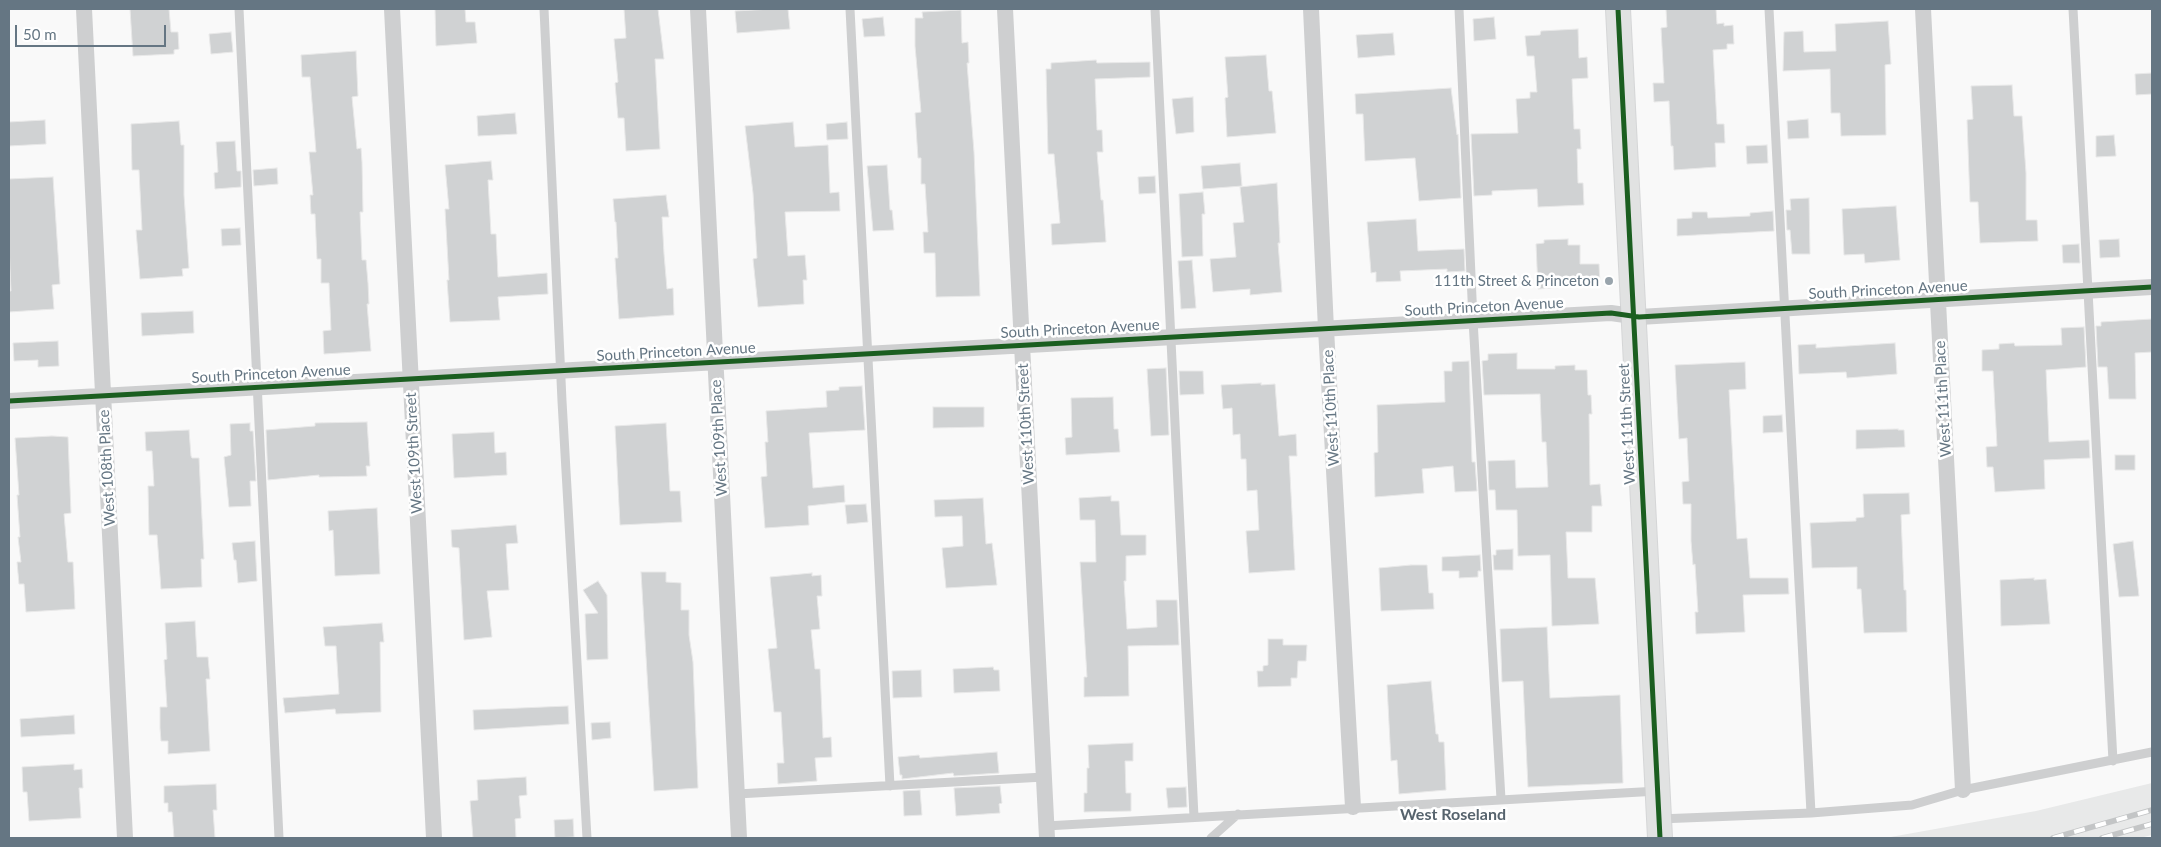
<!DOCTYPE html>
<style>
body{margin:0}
#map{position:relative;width:2161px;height:847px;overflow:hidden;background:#f9f9f9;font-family:Lato,sans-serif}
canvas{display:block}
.frame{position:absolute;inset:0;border:10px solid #657683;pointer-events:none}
.scale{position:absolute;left:15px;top:25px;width:151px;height:22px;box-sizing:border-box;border:2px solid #657683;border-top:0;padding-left:6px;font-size:15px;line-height:18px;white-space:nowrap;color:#657683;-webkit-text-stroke:4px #fff;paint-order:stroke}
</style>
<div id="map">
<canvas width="2161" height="847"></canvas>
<div class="frame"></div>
<div class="scale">50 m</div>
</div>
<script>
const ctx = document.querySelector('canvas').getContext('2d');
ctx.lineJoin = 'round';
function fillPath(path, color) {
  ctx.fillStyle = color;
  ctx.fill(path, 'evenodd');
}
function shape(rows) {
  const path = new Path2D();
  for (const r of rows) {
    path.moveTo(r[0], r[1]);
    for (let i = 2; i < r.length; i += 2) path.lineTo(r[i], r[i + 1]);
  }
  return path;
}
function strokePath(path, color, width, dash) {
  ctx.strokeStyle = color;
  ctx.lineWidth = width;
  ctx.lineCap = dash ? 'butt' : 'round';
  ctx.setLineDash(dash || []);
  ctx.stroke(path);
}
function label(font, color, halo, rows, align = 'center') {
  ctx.font = font + ' Lato,sans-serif';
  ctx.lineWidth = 5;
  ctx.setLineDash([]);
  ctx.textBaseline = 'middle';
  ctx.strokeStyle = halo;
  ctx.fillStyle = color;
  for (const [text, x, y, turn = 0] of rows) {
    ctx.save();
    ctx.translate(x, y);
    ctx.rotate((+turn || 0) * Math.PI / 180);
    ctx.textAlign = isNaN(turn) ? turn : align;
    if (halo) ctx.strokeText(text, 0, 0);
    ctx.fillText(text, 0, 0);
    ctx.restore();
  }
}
const built = shape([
 [2152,783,2152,835,2140,838,1885,838,2036,811]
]);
const building = shape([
 [130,9,169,9,171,32,178,32,179,49,174,50,174,54,133,56,130,9],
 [435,9,465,9,466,22,475,22,477,43,436,46,435,9],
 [624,9,658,9,664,59,655,59,660,149,626,151,624,118,618,118,615,83,618,82,614,39,626,38,624,9],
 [773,9,788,9,790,29,737,33,735,11,773,9],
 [1666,9,1716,9,1717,24,1724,23,1724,26,1733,25,1734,44,1727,44,1727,49,1713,50,1717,124,1724,124,1725,143,1715,143,1716,167,1674,170,1673,146,1671,146,1669,101,1654,102,1653,83,1664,83,1661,28,1667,27,1666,9],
 [961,10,962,43,968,42,969,63,967,63,974,152,980,296,936,297,935,253,924,253,923,232,928,232,925,184,921,184,921,158,918,158,915,113,921,112,915,46,915,18,923,18,922,12,961,10],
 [883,17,885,36,864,37,862,19,883,17],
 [1494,17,1496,39,1474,41,1473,19,1494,17],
 [1888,21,1891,64,1885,65,1886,135,1841,136,1840,113,1831,113,1830,69,1783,71,1784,32,1803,31,1804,52,1836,51,1835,24,1888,21],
 [1578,29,1579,58,1587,57,1588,78,1572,79,1574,129,1580,129,1581,149,1577,149,1578,183,1583,183,1584,205,1538,207,1537,189,1492,191,1492,195,1474,196,1471,134,1518,133,1516,99,1530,98,1530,92,1537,92,1534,56,1527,56,1525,36,1540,35,1541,31,1578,29],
 [231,32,233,52,211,54,209,34,231,32],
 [1393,33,1395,55,1358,58,1356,35,1393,33],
 [356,51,358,96,352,97,357,149,361,148,362,162,363,212,360,212,362,260,366,260,368,283,369,304,367,304,371,351,324,354,323,331,331,330,329,283,321,283,321,259,317,259,315,214,311,214,310,195,313,195,309,152,316,152,310,77,302,77,301,55,356,51],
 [1266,55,1269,91,1272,91,1276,133,1227,137,1225,98,1228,97,1225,57,1266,55],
 [1096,60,1097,63,1150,62,1150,77,1095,79,1097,130,1102,130,1103,152,1097,152,1101,200,1103,200,1106,242,1052,245,1051,224,1060,223,1054,154,1048,154,1046,69,1051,69,1051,63,1096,60],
 [2152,73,2152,94,2136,95,2135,74,2152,73],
 [2012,85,2014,116,2022,116,2026,173,2026,220,2037,220,2038,241,1980,243,1978,202,1970,202,1967,120,1973,119,1971,86,2012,85],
 [1451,88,1457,135,1458,134,1461,198,1419,201,1415,158,1365,161,1363,114,1356,114,1355,94,1451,88],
 [1193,97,1194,132,1176,134,1172,99,1193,97],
 [515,113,517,134,478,136,477,116,515,113],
 [1808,119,1809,138,1788,139,1787,121,1808,119],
 [45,120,46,144,9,146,9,122,45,120],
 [179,121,181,145,184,145,184,195,189,268,182,269,183,276,140,279,136,230,142,230,139,170,132,170,131,124,179,121],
 [793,122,795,147,828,145,830,193,839,192,840,211,785,212,788,256,805,255,807,280,803,280,804,304,758,307,753,259,757,258,753,193,745,126,793,122],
 [847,122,848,139,827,140,826,124,847,122],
 [2114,135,2116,156,2096,157,2096,136,2114,135],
 [235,141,237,171,241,171,241,187,215,189,214,173,218,172,216,142,235,141],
 [1767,145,1768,163,1747,164,1746,146,1767,145],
 [491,161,493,180,488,180,491,234,496,234,498,277,547,273,548,294,498,297,500,320,450,322,447,280,449,280,445,209,449,209,445,165,491,161],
 [1240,163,1242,186,1203,189,1201,166,1240,163],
 [887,165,890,210,892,210,894,230,873,231,867,166,887,165],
 [277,168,278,184,254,186,253,170,277,168],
 [1155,176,1156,193,1139,194,1138,177,1155,176],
 [53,177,60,284,52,285,54,309,9,312,9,291,11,291,9,246,9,179,53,177],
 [1277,183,1280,243,1278,243,1282,292,1250,295,1250,289,1213,292,1210,259,1236,257,1233,223,1244,222,1240,187,1277,183],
 [1203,192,1205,214,1202,214,1203,256,1182,257,1179,194,1203,192],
 [666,195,669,217,662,217,664,254,667,289,673,288,674,315,619,319,615,258,618,258,616,222,615,222,613,199,666,195],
 [1809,198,1810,254,1792,254,1790,230,1787,230,1786,210,1791,210,1790,199,1809,198],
 [1896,206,1900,260,1865,263,1864,254,1844,255,1842,209,1896,206],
 [1773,211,1774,231,1677,236,1677,219,1692,218,1692,212,1707,212,1708,218,1750,216,1750,213,1773,211],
 [1416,219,1418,251,1464,249,1465,271,1447,272,1447,269,1400,271,1401,281,1376,282,1376,272,1371,273,1367,222,1416,219],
 [240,228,241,245,222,246,221,229,240,228],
 [1568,239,1568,245,1580,245,1580,264,1599,264,1600,285,1538,289,1536,244,1544,243,1544,240,1568,239],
 [2119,239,2120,257,2100,258,2099,240,2119,239],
 [2079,244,2080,263,2063,263,2062,245,2079,244],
 [1192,260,1196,308,1181,309,1178,261,1192,260],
 [193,311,194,333,142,336,141,313,193,311],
 [2152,319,2152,352,2135,353,2136,399,2109,399,2107,367,2098,367,2096,326,2101,326,2101,322,2152,319],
 [2084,327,2086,367,2046,370,2049,442,2089,440,2090,458,2044,460,2045,489,1995,492,1993,467,1987,467,1986,447,1997,446,1993,371,1982,371,1982,350,1999,349,1999,344,2014,343,2015,346,2062,345,2061,328,2084,327],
 [58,341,59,366,38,367,38,360,14,361,13,343,58,341],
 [1895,343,1897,374,1847,378,1846,372,1799,374,1798,345,1816,344,1816,348,1895,343],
 [1517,353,1517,369,1555,369,1555,366,1575,365,1575,370,1587,370,1588,395,1591,395,1592,414,1589,414,1590,485,1600,484,1602,506,1592,506,1592,532,1566,532,1568,578,1595,578,1599,624,1552,626,1550,555,1518,556,1517,510,1496,510,1495,490,1489,490,1488,461,1515,460,1516,488,1548,487,1546,442,1542,442,1540,394,1484,395,1482,361,1488,360,1488,354,1517,353],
 [1469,361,1472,462,1475,462,1477,491,1455,492,1453,466,1422,469,1424,493,1375,497,1374,453,1378,452,1377,405,1445,402,1444,371,1452,371,1452,362,1469,361],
 [1745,362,1746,389,1729,390,1737,539,1747,538,1750,578,1788,578,1789,594,1743,595,1745,632,1696,634,1695,612,1698,612,1695,564,1693,565,1691,541,1691,504,1683,504,1682,482,1689,481,1687,438,1679,439,1675,365,1745,362],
 [1166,368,1169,435,1151,436,1147,369,1166,368],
 [1179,371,1203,371,1204,394,1180,395,1179,371],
 [1261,383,1261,385,1275,384,1279,436,1296,434,1297,456,1289,456,1295,570,1249,573,1246,531,1259,530,1257,490,1247,491,1246,459,1241,459,1240,434,1233,435,1232,408,1223,409,1221,385,1261,383],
 [862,386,865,430,809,433,813,488,844,485,845,502,808,506,809,525,765,528,761,477,767,476,765,442,768,442,766,411,827,407,826,391,839,390,839,387,862,386],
 [1113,397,1114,429,1118,429,1120,452,1066,455,1065,438,1072,437,1071,398,1113,397],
 [933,407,984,407,984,427,933,428,933,407],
 [1782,415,1783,432,1763,433,1763,416,1782,415],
 [367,422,370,466,366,466,367,476,319,477,319,475,268,480,266,430,315,426,315,423,367,422],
 [250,423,250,431,253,431,256,481,250,481,251,506,229,507,224,457,231,455,230,424,250,423],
 [666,423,670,491,680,491,682,522,620,525,615,426,666,423],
 [1898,429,1898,430,1904,430,1905,447,1856,449,1856,430,1898,429],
 [189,430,191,456,192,458,199,458,204,559,201,559,202,587,161,589,157,535,149,535,148,486,154,486,152,451,146,451,145,432,189,430],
 [494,432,495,453,506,452,507,475,454,478,452,434,494,432],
 [52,436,68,437,71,513,64,514,68,562,73,562,75,609,26,612,24,584,19,584,17,562,21,562,18,537,20,537,17,495,19,495,15,438,52,436],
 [2115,455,2135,455,2135,470,2115,470,2115,455],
 [1909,493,1910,514,1901,515,1904,590,1906,590,1907,632,1864,633,1861,589,1857,589,1857,567,1812,568,1810,523,1856,521,1856,518,1864,517,1863,494,1909,493],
 [1111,496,1111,501,1119,501,1121,535,1146,535,1146,555,1126,556,1126,581,1124,581,1127,629,1157,627,1156,600,1177,600,1179,645,1128,646,1129,696,1084,697,1084,677,1087,677,1080,562,1096,562,1095,520,1080,520,1079,498,1111,496],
 [983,498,986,544,992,543,997,585,946,588,942,548,963,546,962,516,935,517,934,500,983,498],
 [866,504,868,522,847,524,845,505,866,504],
 [377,508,380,574,335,576,333,530,329,531,328,511,377,508],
 [516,525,518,543,506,544,509,590,487,591,492,637,464,640,459,548,452,547,451,530,516,525],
 [255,541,257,581,238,583,236,560,234,560,232,543,255,541],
 [2133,541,2139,596,2119,597,2113,544,2133,541],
 [1513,549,1513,570,1494,570,1493,555,1496,555,1496,550,1513,549],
 [1480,555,1481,571,1478,571,1478,577,1459,578,1459,571,1442,571,1442,557,1480,555],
 [1411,565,1427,565,1429,593,1433,593,1434,609,1381,611,1379,568,1411,565],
 [641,572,666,572,666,582,681,583,681,610,689,610,689,635,693,662,698,788,654,791,641,572],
 [812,573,812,576,821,575,822,596,817,596,820,629,811,630,815,669,820,669,823,738,831,737,832,757,815,758,817,781,778,784,777,763,784,763,781,712,774,712,768,649,777,648,770,577,812,573],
 [2034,578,2034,580,2046,579,2050,624,2001,626,2000,580,2034,578],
 [598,581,607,595,608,659,587,660,585,614,598,613,583,590,598,581],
 [195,621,197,657,208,657,210,679,206,679,210,751,168,754,168,741,161,741,160,728,160,707,167,707,164,660,167,659,165,623,195,621],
 [382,623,384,642,380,642,381,712,336,714,335,709,285,713,283,698,339,694,336,646,325,646,323,627,382,623],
 [1547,627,1550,698,1620,695,1623,783,1528,787,1523,681,1502,682,1500,629,1547,627],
 [1268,639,1283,639,1283,645,1307,645,1306,661,1298,661,1297,678,1291,678,1291,686,1258,687,1257,671,1263,671,1263,666,1268,665,1268,639],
 [993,667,994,670,999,670,1000,691,954,693,953,669,993,667],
 [921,670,922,697,893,698,892,671,921,670],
 [1431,681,1436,734,1438,734,1439,742,1444,742,1446,790,1399,794,1397,760,1391,761,1387,685,1431,681],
 [568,706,569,724,474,730,473,710,568,706],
 [74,715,75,734,21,737,20,719,74,715],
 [610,722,611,738,592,740,591,723,610,722],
 [1133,743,1133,761,1125,761,1126,793,1131,793,1131,811,1084,812,1084,793,1087,793,1087,768,1089,768,1088,745,1133,743],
 [997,752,999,773,954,776,953,773,902,779,902,775,900,775,898,757,919,755,920,758,997,752],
 [74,764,74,770,82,769,83,788,79,788,81,818,29,821,27,792,23,792,22,767,74,764],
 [526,777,527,795,519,796,521,818,515,819,516,838,473,838,470,801,478,800,477,780,526,777],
 [216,784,217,810,213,810,215,838,174,838,172,812,168,812,168,803,164,803,164,786,216,784],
 [1000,786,1002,803,999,804,1000,813,956,816,954,788,1000,786],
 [1186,787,1187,807,1168,808,1166,788,1186,787],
 [920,790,922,815,904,816,903,791,920,790],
 [573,819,574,837,555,838,554,820,573,819]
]);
const service = shape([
 [239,9,279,838],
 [544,9,562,401,587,838],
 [850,9,890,786],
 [1155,9,1194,817],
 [1459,9,1473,320,1501,799],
 [1769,9,1811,813],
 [2073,9,2113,761],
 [737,794,1044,777],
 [1659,819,1811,813,1912,805,1963,790,2152,752],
 [1046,826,1658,791],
 [1211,838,1238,814]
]);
const minor = shape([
 [84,9,125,838],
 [392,9,434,838],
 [698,9,739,838],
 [1005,9,1047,838],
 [1311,9,1326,329,1353,807],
 [1923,9,1963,790],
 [9,401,1611,313,1639,317,2152,287]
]);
const secondary = shape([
 [1618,9,1660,838]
]);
const rail = shape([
 [2053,838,2152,810],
 [2102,838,2152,824]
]);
const cycleway = shape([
 [1618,9,1660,838],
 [9,401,1611,313,1639,317,2152,287]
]);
const markers = [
 [1609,281,5,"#99a4ac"]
];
const poiNames = [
 ["111th Street & Princeton",1599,281]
];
const streetNames = [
 ["South Princeton Avenue",1888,290,-3],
 ["South Princeton Avenue",1484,307,-3],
 ["South Princeton Avenue",1080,329,-3],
 ["South Princeton Avenue",676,352,-3],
 ["South Princeton Avenue",271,374,-3],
 ["West 111th Place",1943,399,-93],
 ["West 110th Place",1331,408,-93],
 ["West 110th Street",1026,424,-93],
 ["West 111th Street",1627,424,-93],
 ["West 109th Place",719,438,-93],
 ["West 109th Street",414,453,-93],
 ["West 108th Place",107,468,-93]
];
const neighbourhoodNames = [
 ["West Roseland",1453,815]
];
fillPath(built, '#e8e9e9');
fillPath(building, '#d0d2d3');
strokePath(building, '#e8e8e8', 1);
strokePath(secondary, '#d5d6d7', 26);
strokePath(service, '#cecfd0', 9);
strokePath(minor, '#cecfd0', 16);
strokePath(secondary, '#e1e2e2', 24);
strokePath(rail, '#c3c5c6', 5.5);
strokePath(rail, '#fff', 4, [11]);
strokePath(cycleway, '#1b5e20', 5);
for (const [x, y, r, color] of markers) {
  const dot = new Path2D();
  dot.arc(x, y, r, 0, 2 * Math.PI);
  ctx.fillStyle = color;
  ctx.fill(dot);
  strokePath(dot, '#fff', 2);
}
label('15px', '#657683', '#fff', poiNames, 'right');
label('15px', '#657683', '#fff', streetNames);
label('bold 16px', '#57646e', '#fff', neighbourhoodNames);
</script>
